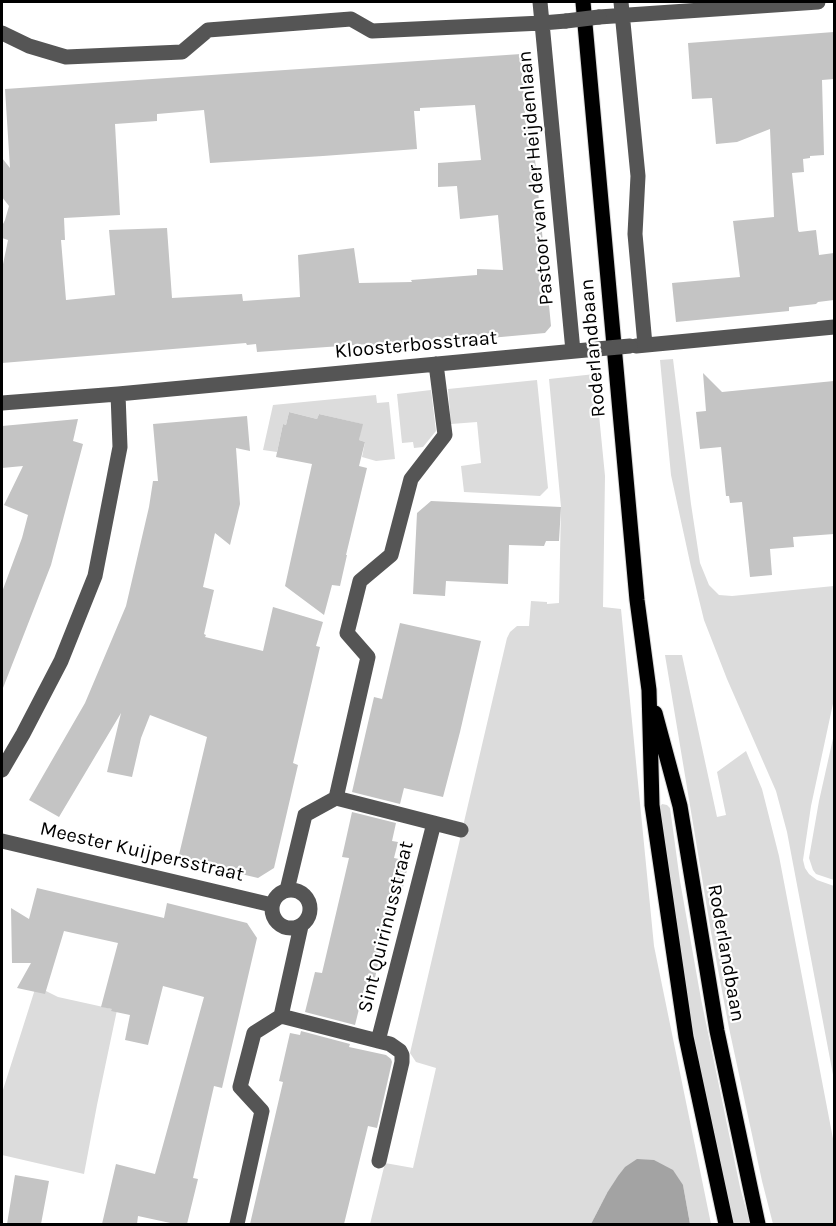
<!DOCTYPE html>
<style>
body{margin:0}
#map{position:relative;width:836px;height:1226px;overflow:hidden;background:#fff;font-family:Karla,sans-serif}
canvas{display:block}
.frame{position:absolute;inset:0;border:3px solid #000;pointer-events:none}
</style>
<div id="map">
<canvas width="836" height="1226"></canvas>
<div class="frame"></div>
</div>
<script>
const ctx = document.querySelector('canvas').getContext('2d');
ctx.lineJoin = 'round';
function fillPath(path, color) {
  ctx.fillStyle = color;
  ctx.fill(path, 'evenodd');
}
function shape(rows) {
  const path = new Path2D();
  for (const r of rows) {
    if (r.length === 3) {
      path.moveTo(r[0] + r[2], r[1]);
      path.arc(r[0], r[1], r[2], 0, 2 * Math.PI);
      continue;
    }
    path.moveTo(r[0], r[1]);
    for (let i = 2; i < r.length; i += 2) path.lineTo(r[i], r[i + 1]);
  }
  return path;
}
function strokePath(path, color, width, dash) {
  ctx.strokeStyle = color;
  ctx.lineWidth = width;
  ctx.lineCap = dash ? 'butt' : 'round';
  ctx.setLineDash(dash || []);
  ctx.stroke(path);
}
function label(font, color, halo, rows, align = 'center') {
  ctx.font = font + ' Karla,sans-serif';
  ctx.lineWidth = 4.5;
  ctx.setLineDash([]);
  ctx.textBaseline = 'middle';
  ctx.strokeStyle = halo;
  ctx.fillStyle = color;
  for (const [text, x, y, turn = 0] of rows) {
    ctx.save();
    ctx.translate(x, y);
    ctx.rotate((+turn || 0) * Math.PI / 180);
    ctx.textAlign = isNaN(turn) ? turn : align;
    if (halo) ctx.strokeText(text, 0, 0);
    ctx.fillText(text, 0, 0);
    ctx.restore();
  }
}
const green = shape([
 [673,359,691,504,700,563,709,585,719,595,732,596,834,586,834,699,811,806,803,860,805,868,809,874,817,880,834,886,834,1080,787,832,776,791,727,679,704,620,691,567,671,475,660,360],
 [595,374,605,476,603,607,621,609,654,946,711,1224,690,1224,683,1185,607,1193,591,1224,370,1224,385,1163,413,1168,436,1068,416,1062,410,1053,507,638,510,632,517,626,529,626,531,601,547,602,547,604,559,603,561,507,549,379],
 [537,380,548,488,540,496,464,492,461,466,481,463,477,422,451,424,448,389],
 [431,390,436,431,423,447,414,448,413,442,402,443,397,394],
 [376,395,377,403,389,402,395,459,376,461,362,457,365,442,359,440,362,424,319,414,317,419,289,412,286,425,283,424,277,452,263,450,273,405],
 [665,655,682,655,717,817,726,815,717,772,746,751,762,789,779,856,834,1144,834,1224,773,1224,762,1181,729,1028,711,932],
 [834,734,834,880,816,874,813,870,809,858,819,801],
 [662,804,667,805,670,808,680,881,701,999,740,1187,750,1224,734,1224,728,1202,700,1067,674,924,658,810],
 [36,986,58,997,117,1010,97,1105,84,1174,2,1155,2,1093]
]);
const water = shape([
 [637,1159,654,1160,673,1170,683,1185,690,1224,591,1224,607,1193,618,1176,625,1167]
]);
const building = shape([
 [834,32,834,79,822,80,824,155,810,156,810,158,803,159,804,172,792,173,798,230,799,232,816,230,819,255,834,253,834,300,818,302,816,304,789,307,789,311,676,322,672,283,740,277,733,221,774,217,770,129,737,142,716,144,712,98,692,99,688,43],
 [521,54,526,129,532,128,551,326,545,333,369,349,369,344,257,352,256,344,247,345,246,343,2,363,2,269,8,240,2,238,2,226,5,220,9,206,2,197,2,158,10,168,5,89],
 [475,105,481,160,438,163,438,187,457,186,460,219,498,215,503,270,477,269,477,275,411,280,412,282,359,283,354,248,298,255,300,297,243,301,242,294,172,298,167,228,109,230,115,295,66,300,61,240,65,240,64,218,120,215,115,124,157,121,157,114,204,110,210,163,323,156,417,149,414,111,420,111,420,108],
 [703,373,722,392,834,381,834,534,793,537,794,547,770,549,772,575,750,577,742,502,730,503,729,496,726,496,721,447,700,449,696,412,706,411],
 [289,412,317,419,319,414,363,424,359,440,365,442,359,466,367,468,346,555,347,555,340,586,332,585,324,615,285,586,312,464,276,457,283,424,286,425],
 [247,416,250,451,236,448,240,504,230,545,215,533,203,587,214,590,204,634,206,635,205,637,263,651,273,607,323,622,316,646,320,647,293,763,298,765,274,868,258,878,178,859,207,737,150,715,141,738,132,777,107,772,121,713,59,817,29,800,85,703,126,606,149,507,153,481,158,481,153,424],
 [78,419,73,441,83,444,51,565,3,688,2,688,2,592,22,538,28,515,4,505,23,466,2,468,2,426],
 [431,501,561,507,559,541,546,541,544,546,509,545,508,584,446,581,445,596,413,594,417,513],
 [400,623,481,641,460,732,443,797,404,788,400,804,352,792,374,697,382,699],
 [352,812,396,823,392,841,398,842,394,858,409,861,403,887,396,886,392,899,373,987,365,985,355,1025,305,1012,315,972,322,973,349,858,342,857],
 [37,888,164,918,167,903,247,923,257,938,222,1088,214,1086,193,1178,198,1179,187,1224,175,1224,138,1216,137,1224,102,1224,116,1164,155,1174,204,997,163,986,148,1045,125,1040,130,1015,111,1011,112,1009,101,1007,118,943,64,931,45,994,17,988,31,963,12,963,11,908,29,919],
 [301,1031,350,1044,349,1047,386,1055,391,1059,392,1062,377,1128,368,1126,344,1224,250,1224,283,1082,279,1081,290,1033,300,1035],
 [15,1175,49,1181,41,1224,7,1224]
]);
const minor = shape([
 [540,2,573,351],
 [621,2,638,176,635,234,645,345],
 [599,17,818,2],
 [2,33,29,46,66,57,182,52,208,30,351,19,372,31,542,23,566,21],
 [636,346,834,327],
 [2,403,118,394,597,349],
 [2,770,23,734,61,661,95,576,120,447,118,394],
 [336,798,368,657,347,633,360,581,391,555,411,479,445,435,436,364],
 [2,841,272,905],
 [291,909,19],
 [287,890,305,815,336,798,461,830],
 [281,1016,390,1044,400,1051,402,1055,402,1062,379,1161],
 [378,1041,434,823],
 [237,1224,262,1111,240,1087,254,1033,281,1016,301,926]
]);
const major = shape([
 [583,2,637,600,649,690,652,805,686,1037,726,1224],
 [655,713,680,806,717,1031,758,1224]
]);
const minorBridge = shape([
 [566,21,599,17],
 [597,349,630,346]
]);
const streetNames = [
 ["Pastoor van der Heijdenlaan",536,178,-95],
 ["Kloosterbosstraat",416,345,-5],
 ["Roderlandbaan",593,348,-95],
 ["Meester Kuijpersstraat",142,852,13],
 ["Sint Quirinusstraat",386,927,-76],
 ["Roderlandbaan",726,953,80]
];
fillPath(green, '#dcdcdc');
fillPath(water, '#a3a3a3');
fillPath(building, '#c4c4c4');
strokePath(major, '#dbdbdb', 17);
strokePath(minor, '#555', 15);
strokePath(major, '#000', 15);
strokePath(minorBridge, '#555', 15);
label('20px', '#000', '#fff', streetNames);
</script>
